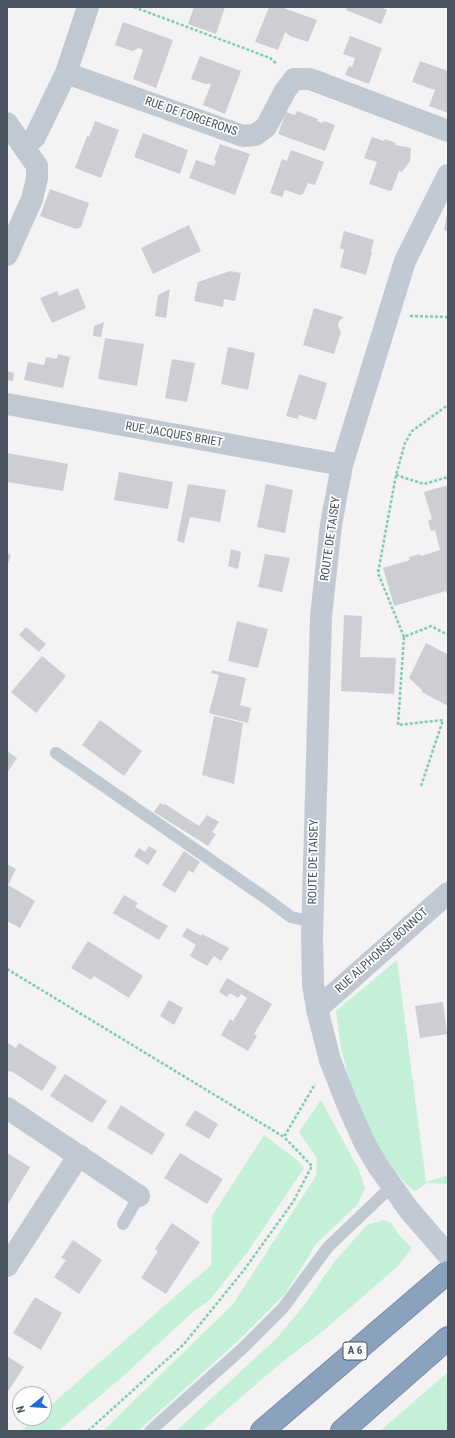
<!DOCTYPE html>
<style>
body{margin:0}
#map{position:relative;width:455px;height:1438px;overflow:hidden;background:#f4f2f2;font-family:"Roboto Condensed",sans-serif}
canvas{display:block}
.frame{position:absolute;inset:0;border:8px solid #4a5460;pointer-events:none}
.north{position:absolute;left:12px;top:1386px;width:40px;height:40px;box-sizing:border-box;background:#fff;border:1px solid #b7bbbf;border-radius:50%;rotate:253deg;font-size:11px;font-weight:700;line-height:16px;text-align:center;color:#4a5460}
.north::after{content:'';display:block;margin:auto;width:14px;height:18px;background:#1d6ae3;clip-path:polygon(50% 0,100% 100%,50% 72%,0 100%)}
</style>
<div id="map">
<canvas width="455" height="1438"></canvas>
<div class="frame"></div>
<div class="north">N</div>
</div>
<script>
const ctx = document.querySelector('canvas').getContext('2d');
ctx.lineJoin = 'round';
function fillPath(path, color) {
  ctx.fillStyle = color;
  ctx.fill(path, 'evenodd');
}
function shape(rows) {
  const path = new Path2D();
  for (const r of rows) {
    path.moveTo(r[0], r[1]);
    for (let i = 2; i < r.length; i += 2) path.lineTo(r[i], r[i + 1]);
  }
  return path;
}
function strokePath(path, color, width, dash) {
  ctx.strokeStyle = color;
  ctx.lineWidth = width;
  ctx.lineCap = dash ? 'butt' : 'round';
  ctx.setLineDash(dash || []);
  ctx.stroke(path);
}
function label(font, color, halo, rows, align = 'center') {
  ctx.font = font + ' "Roboto Condensed",sans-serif';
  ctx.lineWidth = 3.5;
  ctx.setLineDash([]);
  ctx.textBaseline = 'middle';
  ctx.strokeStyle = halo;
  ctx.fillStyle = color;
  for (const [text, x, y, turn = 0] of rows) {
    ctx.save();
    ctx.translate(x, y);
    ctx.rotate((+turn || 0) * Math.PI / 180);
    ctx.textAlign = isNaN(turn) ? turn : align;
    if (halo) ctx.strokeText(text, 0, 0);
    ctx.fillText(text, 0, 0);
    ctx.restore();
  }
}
const green = shape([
 [397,960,426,1182,448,1175,448,1184,427,1183,415,1191,406,1184,381,1153,355,1099,341,1049,336,1011],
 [321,1100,359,1170,365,1189,357,1205,316,1244,285,1294,239,1340,138,1431,103,1431,233,1304,316,1176,317,1158,299,1132],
 [264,1135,298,1161,304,1168,249,1250,209,1301,195,1310,121,1378,58,1431,21,1431,36,1418,44,1418,44,1411,211,1265,212,1216],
 [383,1220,391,1223,399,1235,412,1248,397,1267,323,1331,276,1367,202,1431,176,1431,277,1338,305,1304,335,1261,367,1225],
 [448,1372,448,1431,380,1431]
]);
const building = shape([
 [194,7,225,7,216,34,188,24],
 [269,7,281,7,317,20,308,42,290,36,285,32,278,50,255,42],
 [347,7,380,7,387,10,381,24,346,10],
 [123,22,173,40,156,88,133,79,143,50,139,48,132,51,115,45],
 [350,36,382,48,369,84,345,75,349,66,352,67,355,58,343,54],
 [200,56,241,71,225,114,203,105,211,84,205,84,191,79],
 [420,61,448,71,448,113,429,106,435,90,412,82],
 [297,111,318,119,317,121,322,123,324,121,335,125,325,151,278,134,286,112,295,115],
 [95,121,119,130,101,178,75,168,87,136,89,137],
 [143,133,188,150,180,174,134,157],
 [372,137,384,141,385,139,396,143,395,145,411,148,410,161,402,172,399,171,392,190,390,191,369,184,377,162,364,158],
 [220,144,250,154,235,195,189,178,196,160,214,166,216,161,214,160],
 [291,150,324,162,315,185,308,183,303,194,300,195,285,190,282,197,270,193,282,159,287,161],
 [50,189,89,203,81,227,76,229,40,216],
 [447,214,448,214,448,231,444,230],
 [189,225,201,251,153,274,141,248],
 [344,231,374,240,371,251,372,252,366,275,340,267,344,250,340,248],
 [230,271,241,273,235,301,224,299,223,307,194,301,198,282],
 [78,288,86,308,52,323,40,298,57,291,59,296],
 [170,289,166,318,155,316,158,295],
 [314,308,344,317,339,321,338,326,341,332,334,354,303,345],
 [104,322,101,337,93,336,94,326],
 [105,338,144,344,137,386,98,379],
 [228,347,255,353,248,390,221,384],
 [58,354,70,357,63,388,24,380,28,362,44,365,46,357,57,359],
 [172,359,195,363,187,402,165,398],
 [7,371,14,373,13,381,7,380],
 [299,374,327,383,316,420,299,415,298,419,286,416],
 [7,453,68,464,63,491,7,482],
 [119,472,173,482,168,509,114,500],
 [188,484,226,490,220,522,190,517,184,543,177,541],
 [266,484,293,490,285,533,257,527],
 [448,485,448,596,446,591,394,606,383,568,410,560,409,557,420,554,421,556,440,550,435,530,431,531,428,521,432,519,424,492],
 [231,549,241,552,238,569,228,566],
 [7,553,11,555,7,567],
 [265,554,290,558,282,592,258,587],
 [344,615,362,616,360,657,396,658,394,694,341,691],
 [237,621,268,629,258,668,228,661],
 [26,627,46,644,39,652,19,635],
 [426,643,447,654,448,657,448,706,422,692,422,690,409,678],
 [42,656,66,676,36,713,11,692],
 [212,670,246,678,240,705,251,708,248,723,209,713,219,675,211,673],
 [214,716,243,723,234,784,202,775],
 [100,720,142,751,124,776,82,745],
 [7,751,17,758,7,773],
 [160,803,164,805,165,804,199,826,207,815,219,822,212,832,216,834,208,846,154,812],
 [149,846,157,851,148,865,134,856,139,848,145,852],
 [184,851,200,862,193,873,189,870,175,893,162,885],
 [7,864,16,869,8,885,35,901,20,928,7,921],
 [124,895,138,903,135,907,168,926,159,940,113,913],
 [187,928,201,936,202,934,229,948,221,961,214,956,207,966,190,956,196,945,182,936],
 [88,941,143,976,129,998,94,976,91,980,71,968],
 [227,978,272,1004,254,1034,257,1036,248,1051,221,1035,230,1019,233,1021,247,998,241,994,238,998,230,993,227,997,219,992],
 [169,1000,183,1008,174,1025,160,1016],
 [443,1002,447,1034,420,1038,415,1006],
 [8,1043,16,1048,19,1043,57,1067,42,1091,11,1071,10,1072,7,1070],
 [65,1074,107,1101,92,1123,50,1096],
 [121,1105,165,1134,152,1155,107,1128],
 [195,1110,218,1124,209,1139,185,1125],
 [7,1153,30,1167,7,1206],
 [180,1153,223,1179,207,1204,164,1178],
 [172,1223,200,1242,166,1294,141,1278,158,1251,155,1249],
 [73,1240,102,1260,79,1294,54,1277,66,1260,61,1258],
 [35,1297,62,1313,41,1350,13,1333],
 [7,1356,24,1367,7,1393]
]);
const path = shape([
 [134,7,270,58,277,64],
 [410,316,448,317],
 [396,475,424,484,448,477],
 [404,637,378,573,396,475,405,443,412,431,448,405],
 [421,786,443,720,398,725,404,637,431,626,448,635],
 [7,969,284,1137,315,1084],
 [88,1431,184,1344,244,1270,293,1202,312,1166,284,1137]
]);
const lane = shape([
 [56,753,267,899,291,917,312,922],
 [123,1224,139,1196],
 [150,1431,243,1348,283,1308,328,1247,392,1186]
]);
const street = shape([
 [66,73,243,136,255,135,266,127,285,91,294,79,310,79,448,131],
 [7,123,37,166,37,178,32,199,7,255],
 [24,146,35,137,66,73,88,7],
 [7,404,342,465],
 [317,1009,448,893],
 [7,1108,139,1196],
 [7,1266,79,1155]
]);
const secondary = shape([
 [448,175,405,261,342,465,331,525,321,616,312,937,313,984,317,1009,330,1060,346,1101,364,1142,378,1166,409,1210,448,1255]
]);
const highway = shape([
 [262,1431,448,1272],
 [342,1431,448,1338]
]);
const shields = [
 [355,1351,24]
];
const shieldNames = [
 ["A 6",355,1351]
];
const streetNames = [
 ["RUE DE FORGERONS",191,117,19],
 ["RUE JACQUES BRIET",174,435,10],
 ["ROUTE DE TAISEY",331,539,-82],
 ["ROUTE DE TAISEY",314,862,-89],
 ["RUE ALPHONSE BONNOT",382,951,-42]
];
fillPath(green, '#c3f0d7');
fillPath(building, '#ccced4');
strokePath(highway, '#768dab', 24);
strokePath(path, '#7bcea9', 2.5, [3, 2]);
strokePath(lane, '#c0c9d1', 12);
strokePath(street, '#c0c9d1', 22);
strokePath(secondary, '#c1c9d5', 22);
strokePath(highway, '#8ba2bf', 22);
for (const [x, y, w] of shields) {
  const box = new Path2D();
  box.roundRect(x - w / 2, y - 9, w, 18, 3);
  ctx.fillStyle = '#fff';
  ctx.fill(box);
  strokePath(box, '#4a5460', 1);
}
label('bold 11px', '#4a5460', null, shieldNames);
label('12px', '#4a5460', '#fff', streetNames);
</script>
